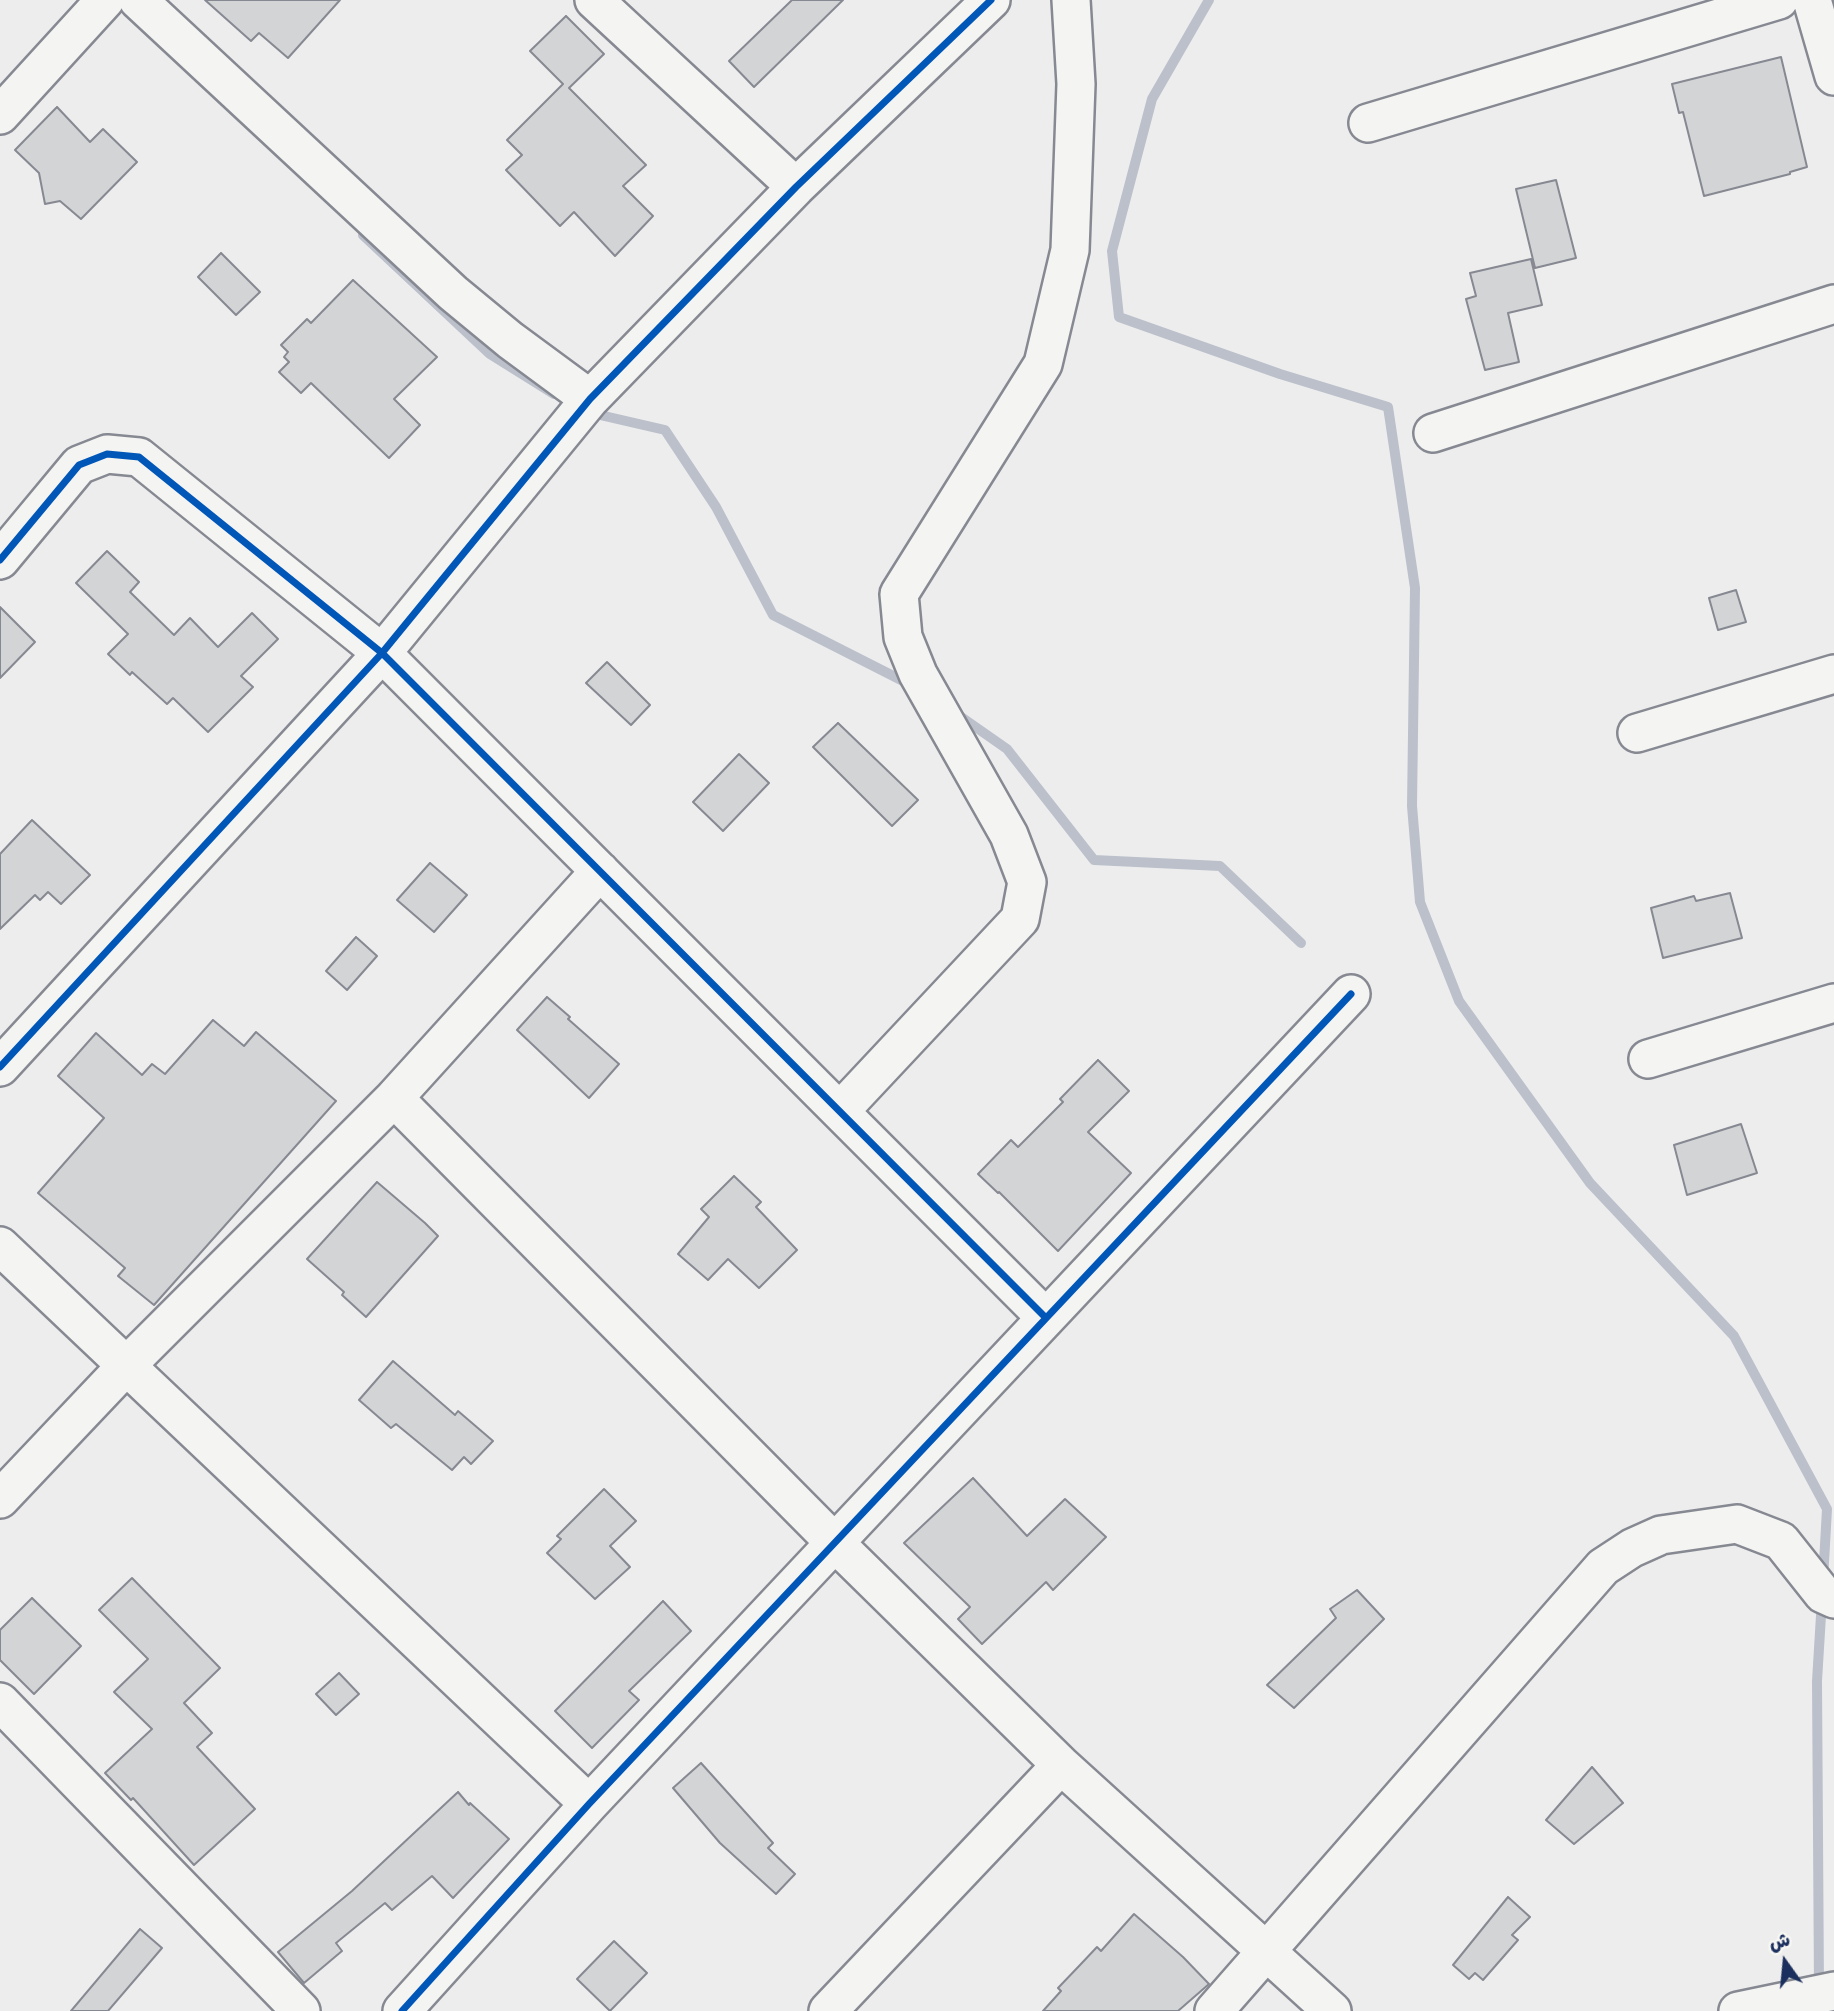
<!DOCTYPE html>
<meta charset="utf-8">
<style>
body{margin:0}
#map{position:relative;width:1834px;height:2011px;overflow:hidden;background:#ededed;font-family:Pangolin,"Playpen Sans Arabic",sans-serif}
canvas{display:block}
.north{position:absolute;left:1750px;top:1927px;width:70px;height:70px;-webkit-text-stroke:5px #f6f6f2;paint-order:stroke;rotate:345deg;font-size:19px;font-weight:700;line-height:28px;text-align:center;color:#1b2f5e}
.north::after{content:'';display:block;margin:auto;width:24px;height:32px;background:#1b2f5e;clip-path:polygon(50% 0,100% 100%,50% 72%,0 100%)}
</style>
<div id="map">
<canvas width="1834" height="2011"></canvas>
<div class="north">ش</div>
</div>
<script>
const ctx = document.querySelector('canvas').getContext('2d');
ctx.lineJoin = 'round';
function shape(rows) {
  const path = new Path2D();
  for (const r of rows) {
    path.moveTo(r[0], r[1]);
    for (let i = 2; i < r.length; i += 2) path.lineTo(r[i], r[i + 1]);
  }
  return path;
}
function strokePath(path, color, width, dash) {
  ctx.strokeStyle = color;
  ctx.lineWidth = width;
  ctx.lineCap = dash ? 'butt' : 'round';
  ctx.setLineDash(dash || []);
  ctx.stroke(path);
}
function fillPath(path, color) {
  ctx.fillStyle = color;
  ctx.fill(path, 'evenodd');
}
const stream = shape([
 [1209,0,1152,99,1112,251,1119,317,1280,374,1388,407,1415,588,1412,806,1420,902,1459,1001,1590,1183,1734,1336,1827,1509,1823,1580],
 [363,235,490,354,554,394],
 [587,412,665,430,716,507,773,615,911,685],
 [954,712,1007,749,1094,860,1220,866,1301,943],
 [1819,1989,1817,1681,1822,1599]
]);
const building = shape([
 [205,0,340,0,288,58,259,33,251,41,205,0],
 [792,0,843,0,754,87,729,61,792,0],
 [566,16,604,54,569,88,646,165,623,186,653,216,615,256,574,212,560,226,506,170,522,155,507,140,563,84,530,51,566,16],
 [1781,57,1807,167,1790,172,1790,174,1704,196,1683,112,1679,113,1672,84,1781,57],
 [57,107,90,142,103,129,137,162,81,219,60,201,45,204,39,173,15,150,57,107],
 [1556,180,1576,258,1535,268,1516,189,1556,180],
 [221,253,260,292,236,315,198,277,221,253],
 [1531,259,1542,305,1508,313,1519,362,1485,370,1466,299,1476,296,1470,273,1531,259],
 [353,280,437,357,394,399,420,425,389,458,311,383,301,393,279,372,289,362,284,357,288,352,281,345,307,319,311,323,353,280],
 [107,551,139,582,130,592,174,635,190,618,218,647,252,613,278,639,241,676,253,687,208,732,173,698,167,704,132,672,130,675,108,654,128,634,76,583,107,551],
 [1736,590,1746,622,1718,630,1709,598,1736,590],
 [0,607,35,642,0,678,0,607],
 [607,662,650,705,631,725,586,683,607,662],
 [838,723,918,800,892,826,813,747,838,723],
 [739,754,769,783,723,831,693,802,739,754],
 [32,820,90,875,61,904,48,892,40,900,35,895,0,929,0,854,32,820],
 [430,863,467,895,434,932,397,900,430,863],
 [1730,893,1742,938,1663,958,1651,908,1694,896,1696,901,1730,893],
 [356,937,377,956,347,990,326,971,356,937],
 [547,997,570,1017,568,1019,619,1064,589,1098,517,1030,547,997],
 [213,1020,244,1046,256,1032,336,1101,154,1305,118,1276,125,1268,38,1193,104,1118,58,1076,96,1033,142,1075,152,1064,165,1074,213,1020],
 [1098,1060,1129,1091,1088,1132,1131,1173,1058,1251,999,1192,998,1193,978,1174,1011,1140,1018,1147,1063,1102,1060,1099,1098,1060],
 [1741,1124,1757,1173,1687,1195,1674,1145,1741,1124],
 [734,1176,761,1202,756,1207,797,1250,759,1288,728,1259,708,1280,678,1254,709,1217,701,1209,734,1176],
 [377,1182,425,1223,438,1236,366,1317,342,1295,344,1292,307,1259,377,1182],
 [393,1361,455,1415,458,1411,493,1441,471,1464,464,1457,452,1470,396,1424,391,1428,359,1400,393,1361],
 [973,1478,1027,1536,1065,1499,1106,1537,1053,1590,1046,1582,982,1644,958,1619,970,1607,904,1543,973,1478],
 [604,1489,636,1521,610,1546,630,1567,595,1599,547,1553,561,1539,557,1536,604,1489],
 [132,1578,220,1668,184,1703,212,1733,197,1747,255,1809,194,1865,133,1798,131,1800,105,1773,152,1729,114,1692,148,1659,99,1610,132,1578],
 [1357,1590,1384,1619,1294,1708,1267,1685,1336,1618,1330,1609,1357,1590],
 [32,1598,81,1646,34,1694,0,1660,0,1630,32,1598],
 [663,1601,691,1631,629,1691,639,1700,592,1748,555,1711,663,1601],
 [339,1673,359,1694,336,1715,316,1694,339,1673],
 [701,1763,773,1843,768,1848,795,1874,776,1894,720,1843,673,1788,701,1763],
 [1592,1767,1623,1803,1574,1844,1546,1820,1592,1767],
 [458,1792,469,1805,470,1803,509,1839,453,1898,432,1876,392,1910,385,1903,336,1943,342,1951,304,1983,278,1952,352,1891,458,1792],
 [1508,1897,1530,1917,1512,1935,1518,1940,1483,1980,1475,1973,1469,1979,1453,1965,1508,1897],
 [1134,1914,1183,1957,1209,1984,1178,2011,1043,2011,1061,1991,1058,1988,1080,1965,1097,1947,1101,1951,1134,1914],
 [140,1929,162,1948,108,2011,71,2011,140,1929],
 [614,1941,647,1973,610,2011,577,1979,614,1941]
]);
const minor = shape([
 [138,0,453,293,510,340,590,399],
 [594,0,796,187],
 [1812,0,1834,76],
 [0,115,105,0],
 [1368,123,1779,0],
 [1433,433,1834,304],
 [0,560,79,465,107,454,139,457,382,653,1046,1318],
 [1637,733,1834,674],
 [1648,1059,1834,1003],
 [0,1067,382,653,590,399,796,187,991,0],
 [394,1098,834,1542,1061,1765,1332,2011],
 [840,1111,1020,919,1027,882,1009,835,918,674,903,637,899,594,1043,364,1070,250,1076,84,1071,0],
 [0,1246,589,1804],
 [0,1499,126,1366,394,1098,600,871],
 [0,1702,301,2011],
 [402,2011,589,1804,1351,994],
 [828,2011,1061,1765],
 [1214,2011,1603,1567,1632,1548,1661,1535,1737,1524,1781,1541,1823,1594,1834,1599],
 [1738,2011,1834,1991]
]);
const cycleway = shape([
 [0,560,79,465,107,454,139,457,382,653,1046,1318],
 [0,1067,382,653,590,399,796,187,991,0],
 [402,2011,589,1804,1351,994]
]);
strokePath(stream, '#bbc0cb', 10);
fillPath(building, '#d3d4d6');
strokePath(building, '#868992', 2);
strokePath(minor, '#868992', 42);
strokePath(minor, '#f4f4f2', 37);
strokePath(cycleway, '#0057b8', 7);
</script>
